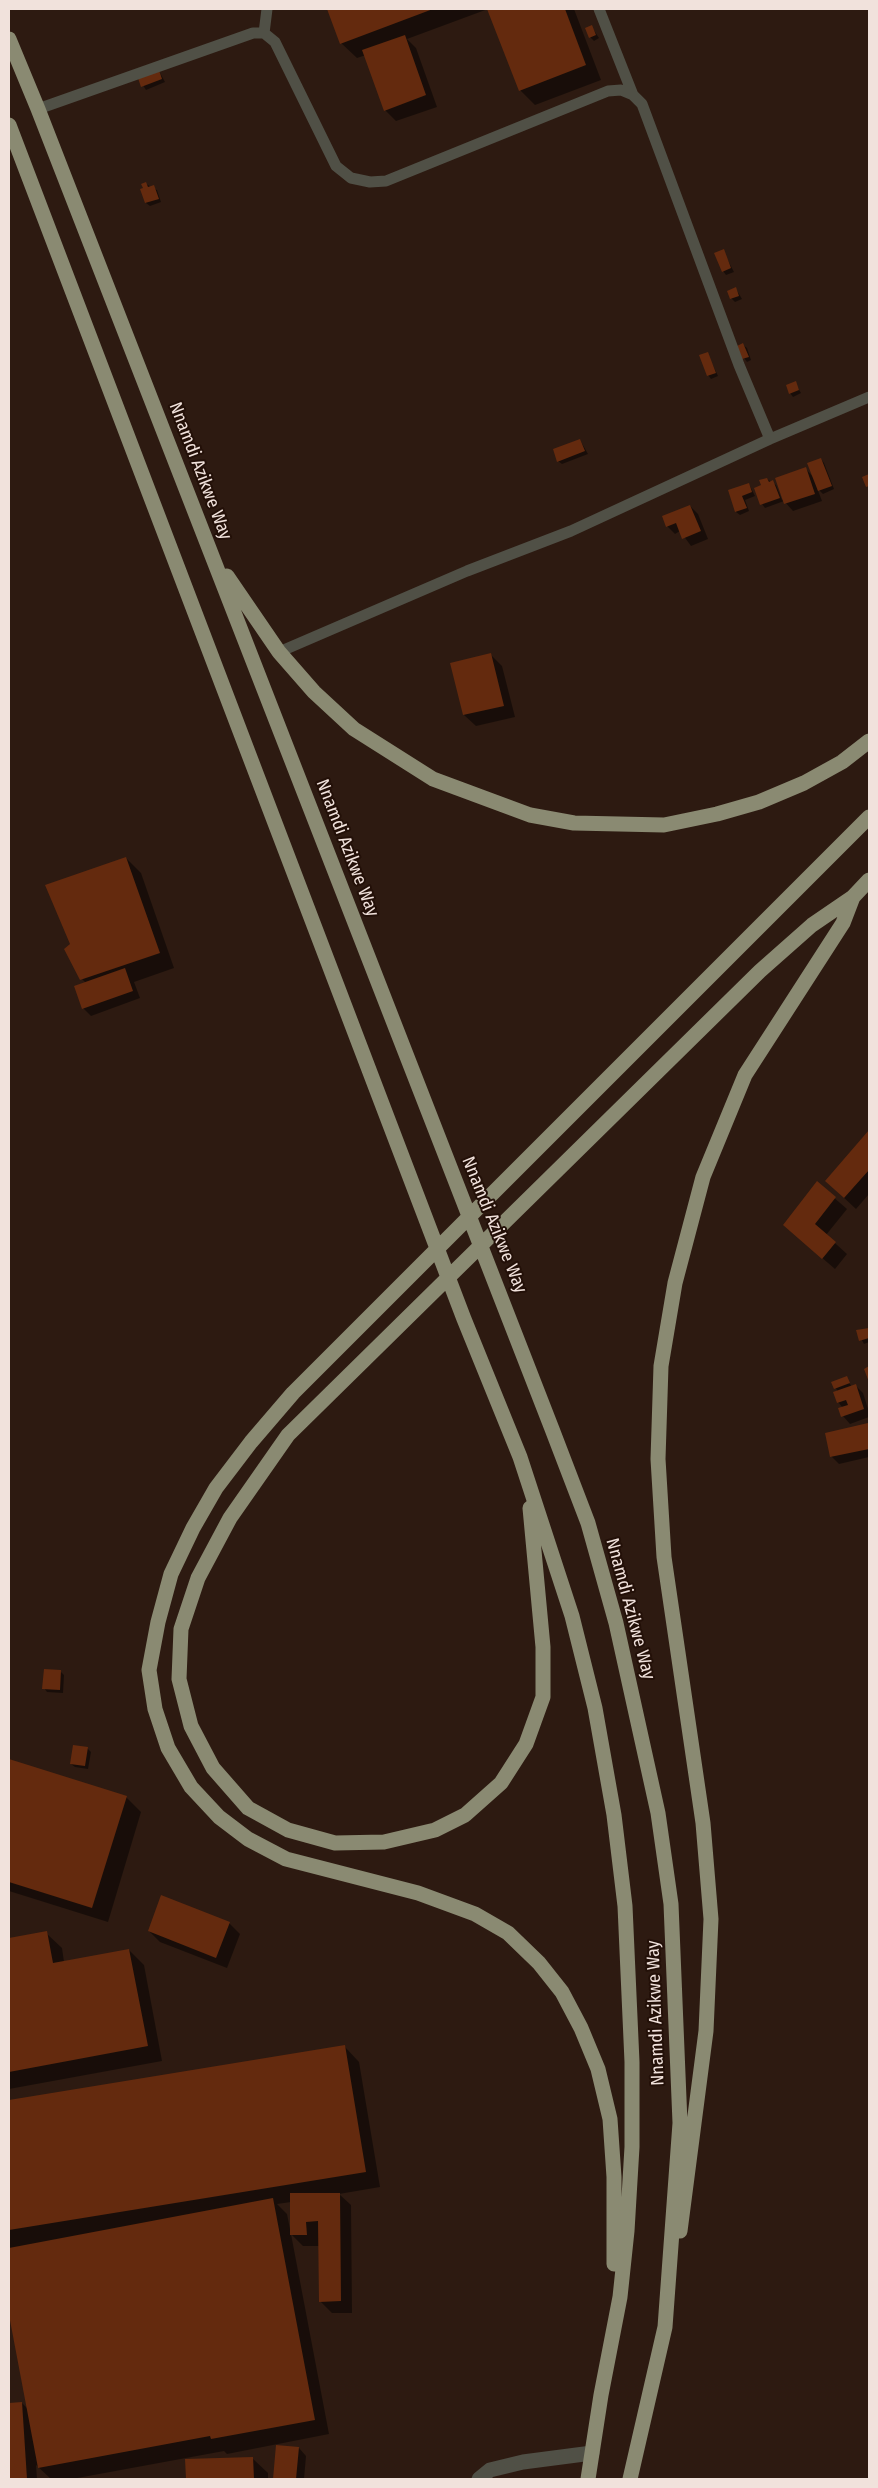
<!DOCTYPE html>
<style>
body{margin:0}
#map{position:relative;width:878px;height:2488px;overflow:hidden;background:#2d1a11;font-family:"Fira Sans Condensed",sans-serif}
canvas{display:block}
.frame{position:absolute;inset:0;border:10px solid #f1e2dc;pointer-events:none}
</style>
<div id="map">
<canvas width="878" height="2488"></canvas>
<div class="frame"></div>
</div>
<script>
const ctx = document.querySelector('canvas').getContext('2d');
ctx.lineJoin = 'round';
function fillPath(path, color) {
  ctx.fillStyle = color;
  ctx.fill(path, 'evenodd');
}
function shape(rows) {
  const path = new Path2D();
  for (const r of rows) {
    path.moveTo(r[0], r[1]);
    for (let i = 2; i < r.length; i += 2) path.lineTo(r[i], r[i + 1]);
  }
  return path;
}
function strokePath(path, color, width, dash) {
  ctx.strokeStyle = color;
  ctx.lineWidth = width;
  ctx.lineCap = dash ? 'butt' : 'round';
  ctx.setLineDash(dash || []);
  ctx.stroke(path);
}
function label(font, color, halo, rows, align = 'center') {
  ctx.font = font + ' "Fira Sans Condensed",sans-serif';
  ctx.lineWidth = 4;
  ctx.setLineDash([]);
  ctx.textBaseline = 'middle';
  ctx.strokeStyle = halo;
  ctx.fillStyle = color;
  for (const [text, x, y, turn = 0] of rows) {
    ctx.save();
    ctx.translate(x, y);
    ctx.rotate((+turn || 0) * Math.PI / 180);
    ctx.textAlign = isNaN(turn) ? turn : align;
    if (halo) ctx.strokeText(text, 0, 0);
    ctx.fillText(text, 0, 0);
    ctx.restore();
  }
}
const shadow = shape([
 [328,9,488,9,407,39,416,48,437,107,396,121,385,110,366,55,357,58,341,43],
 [489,9,574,9,601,80,535,105,520,90],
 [591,26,599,38,594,41,590,37],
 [159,71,165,82,146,90,139,79],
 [146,184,157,190,161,202,150,206,146,203,141,190,144,189],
 [723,251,734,272,726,275,723,271],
 [736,289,742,299,735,302,731,298],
 [743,345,747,348,751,360,747,362,744,358],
 [707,353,718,376,711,379,708,375],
 [795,383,801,393,793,397,790,393],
 [580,440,588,454,562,464,558,461],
 [821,459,824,463,834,489,823,494,817,488,822,501,793,511,784,501,765,508,762,504,755,488,762,485,767,479,776,485,782,500,784,499,806,469,814,478],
 [749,484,755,496,745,500,749,511,740,515,736,512,729,491],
 [690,506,698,514,708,539,691,546,680,531,675,534,667,526],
 [490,654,502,666,515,717,476,726,464,715],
 [126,858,141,873,174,968,134,982,140,998,91,1016,83,1008,86,983,82,979],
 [869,1132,869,1194,856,1209,826,1181],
 [817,1183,847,1209,826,1235,847,1254,835,1269,784,1225],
 [869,1329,869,1342,864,1344,857,1331],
 [846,1378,852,1387,856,1386,863,1393,869,1412,869,1417,850,1424,843,1416,843,1408,838,1402,838,1392,833,1383],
 [868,1425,869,1457,839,1464,831,1456],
 [61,1672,64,1675,63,1693,47,1692,44,1688],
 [87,1748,91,1752,88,1769,75,1767,71,1764],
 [9,1760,126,1797,141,1812,108,1922,9,1891],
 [229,1923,240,1934,227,1968,160,1942,149,1931],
 [46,1933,62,1948,64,1962,129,1950,144,1965,162,2061,9,2089,9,1939],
 [344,2046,359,2062,380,2187,339,2194,351,2205,352,2313,332,2313,320,2301,319,2246,303,2246,291,2234,329,2434,227,2454,224,2451,72,2479,51,2479,36,2465,37,2479,9,2479,9,2404,22,2403,28,2409,9,2308,9,2101],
 [291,2202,290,2229,287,2214,277,2204],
 [277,2446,299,2448,306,2456,304,2479,274,2479],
 [252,2458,268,2473,268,2479,188,2479,187,2461]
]);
const building = shape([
 [327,9,433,9,340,44],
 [487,9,565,9,586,65,519,91],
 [592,25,596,35,589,38,585,28],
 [405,35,426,95,384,111,362,50],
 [159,70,162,79,141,87,138,78],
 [146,182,148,187,154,185,159,199,145,203,140,189,143,188,141,184],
 [724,249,731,268,722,272,714,253],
 [736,287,739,296,730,299,727,291],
 [743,343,749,357,742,359,737,346],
 [708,352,716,373,707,376,699,355],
 [796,381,799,390,789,394,786,385],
 [580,439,585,451,557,462,553,449],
 [821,458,832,486,818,491,807,463],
 [806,467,815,494,784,504,775,478],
 [869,474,869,486,866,487,862,477],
 [767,478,769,482,773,480,780,498,760,505,754,488,761,485,759,480],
 [749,483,752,492,742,496,747,508,735,512,728,490],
 [690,505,701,531,682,539,676,523,666,527,662,516],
 [491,653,504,706,463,715,450,663],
 [126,857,160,953,80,980,64,949,70,944,45,885],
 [125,968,133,991,82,1009,74,986],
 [869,1130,869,1170,844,1198,825,1181],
 [817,1181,836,1197,815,1224,836,1242,822,1259,783,1225],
 [869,1328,869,1338,859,1341,856,1330],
 [869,1366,869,1382,864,1369],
 [847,1376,850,1383,834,1389,831,1382],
 [856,1384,864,1409,841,1417,838,1408,848,1405,846,1400,837,1403,833,1392],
 [868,1423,869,1449,830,1457,825,1433],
 [44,1669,61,1670,60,1690,42,1689],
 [73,1745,88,1747,85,1766,70,1764],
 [9,1759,127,1796,92,1908,9,1882],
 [161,1895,230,1922,216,1958,148,1931],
 [47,1931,53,1963,129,1949,148,2046,9,2072,9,1938],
 [345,2045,366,2172,9,2230,9,2100],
 [290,2193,340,2193,341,2301,319,2302,318,2221,306,2222,307,2235,290,2235],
 [273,2198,315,2420,211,2439,210,2436,38,2468,9,2315,9,2248],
 [22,2402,27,2479,9,2479,9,2403],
 [276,2445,299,2447,296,2479,273,2479],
 [253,2457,254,2479,186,2479,185,2459]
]);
const service = shape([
 [599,9,633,95],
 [264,33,267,9],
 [38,109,253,33,264,33,275,42,336,166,351,178,370,182,386,181,608,91,621,90,633,95,642,104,739,365,770,439],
 [279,652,467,571,571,531,770,439,869,397]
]);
const minor = shape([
 [479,2479,490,2470,523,2462,592,2453]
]);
const trunk = shape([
 [9,39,38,109,552,1429,588,1523,616,1623,658,1813,671,1904,680,2123,665,2327,630,2479],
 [9,125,464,1319,520,1457,572,1616,595,1708,614,1815,625,1906,632,2062,632,2147,627,2231,620,2297,601,2395,588,2479],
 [227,576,279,652,314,692,354,729,433,779,530,815,574,823,664,825,717,814,759,802,804,783,842,762,869,741],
 [530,1508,543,1647,543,1697,526,1744,501,1783,465,1815,435,1830,384,1842,335,1843,288,1830,248,1808,213,1768,191,1726,179,1679,181,1629,198,1578,230,1518,288,1435,760,971,812,925,853,897,869,880],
 [680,2231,706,2031,711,1919,703,1823,664,1557,658,1459,661,1366,675,1283,703,1177,745,1075,843,923,853,897],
 [614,2264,614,2177,610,2119,598,2069,581,2028,562,1992,539,1963,508,1933,475,1914,418,1893,286,1859,248,1839,219,1817,191,1787,168,1748,155,1709,149,1670,158,1622,171,1574,193,1528,216,1488,251,1442,293,1393,869,817]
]);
const streetNames = [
 ["Nnamdi Azikwe Way",200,471,69],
 ["Nnamdi Azikwe Way",347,848,69],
 ["Nnamdi Azikwe Way",494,1225,68],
 ["Nnamdi Azikwe Way",630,1609,75],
 ["Nnamdi Azikwe Way",656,2013,-92]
];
fillPath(shadow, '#0007');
fillPath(building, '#642a0e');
strokePath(service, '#505046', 11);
strokePath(minor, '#505046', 15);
strokePath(trunk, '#8a8a72', 15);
label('18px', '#f1e2dc', '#231008', streetNames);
</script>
